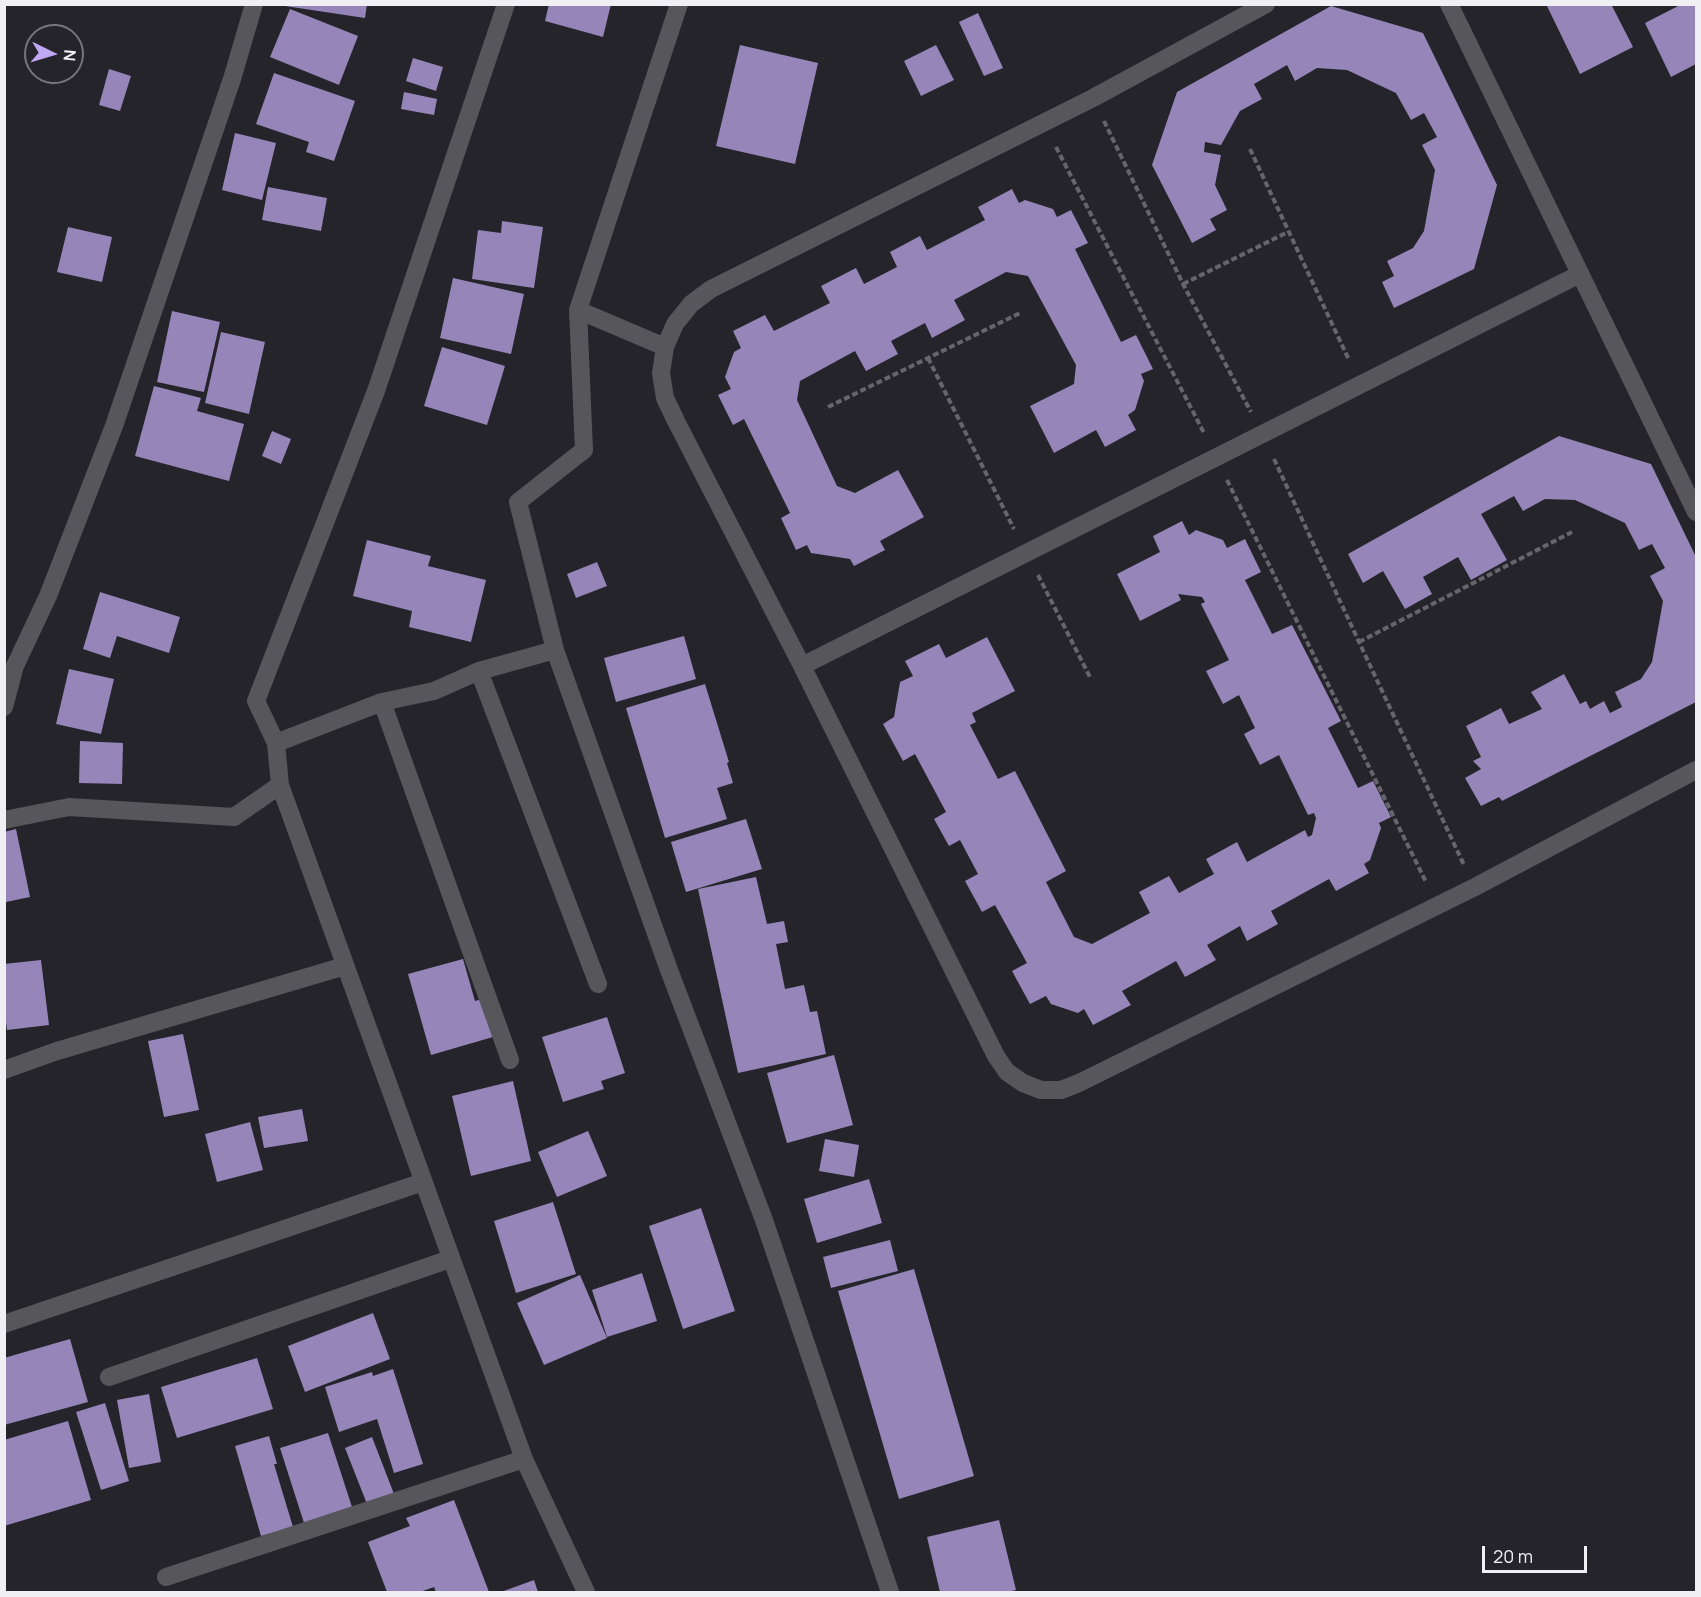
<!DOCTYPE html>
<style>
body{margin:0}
#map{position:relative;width:1701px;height:1597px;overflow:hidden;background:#26242b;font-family:Manrope,sans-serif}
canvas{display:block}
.frame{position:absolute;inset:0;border:6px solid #f0eff4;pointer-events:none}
.north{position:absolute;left:24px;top:24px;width:60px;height:60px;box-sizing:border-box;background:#26242b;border:2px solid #77757b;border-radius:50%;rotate:95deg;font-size:16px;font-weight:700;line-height:24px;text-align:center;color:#f0eff4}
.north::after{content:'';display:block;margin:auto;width:21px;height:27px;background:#c0a8f4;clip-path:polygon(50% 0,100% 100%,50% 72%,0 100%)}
.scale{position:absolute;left:1482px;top:1546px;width:105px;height:27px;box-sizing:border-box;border:3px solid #f0eff4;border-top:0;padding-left:8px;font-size:18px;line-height:21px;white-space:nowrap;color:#f0eff4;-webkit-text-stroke:4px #26242b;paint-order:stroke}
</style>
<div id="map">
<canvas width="1701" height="1597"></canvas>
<div class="frame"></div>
<div class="north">N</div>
<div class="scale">20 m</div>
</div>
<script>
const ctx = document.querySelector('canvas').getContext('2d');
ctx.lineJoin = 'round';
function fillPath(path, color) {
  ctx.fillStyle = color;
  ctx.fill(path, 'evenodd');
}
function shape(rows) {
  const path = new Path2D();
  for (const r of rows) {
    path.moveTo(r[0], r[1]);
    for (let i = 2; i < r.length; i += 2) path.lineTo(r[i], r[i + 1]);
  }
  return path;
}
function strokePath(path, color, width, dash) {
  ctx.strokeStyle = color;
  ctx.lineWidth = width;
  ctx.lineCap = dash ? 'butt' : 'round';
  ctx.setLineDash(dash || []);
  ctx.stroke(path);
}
const building = shape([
 [285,4,367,4,365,18,285,6],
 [549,4,611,4,603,37,545,21],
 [1546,4,1611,4,1633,47,1580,74],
 [1682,4,1696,4,1696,64,1671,77,1645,23],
 [1331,6,1423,33,1497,185,1474,269,1394,308,1382,282,1394,276,1387,261,1413,248,1424,231,1435,170,1422,145,1437,137,1424,113,1411,120,1396,93,1347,70,1317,68,1295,81,1287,65,1254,84,1262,99,1240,111,1221,145,1205,142,1204,152,1221,155,1215,185,1227,210,1210,219,1216,230,1192,243,1152,165,1177,92],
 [290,9,358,36,339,85,270,57],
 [978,13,1003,68,984,76,959,22],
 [740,45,818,63,795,164,716,146],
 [936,45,954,80,921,96,904,61],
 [413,58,443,67,436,91,406,81],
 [109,69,131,76,120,111,99,105],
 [274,73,355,101,334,161,306,152,309,142,256,124],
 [404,92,437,99,434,115,401,109],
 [235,133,276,143,262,200,222,190],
 [268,187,327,198,321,231,262,220],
 [1012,189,1019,203,1025,200,1053,209,1057,217,1071,210,1088,243,1075,249,1121,342,1136,335,1153,369,1141,374,1144,381,1135,410,1128,415,1136,430,1105,447,1096,430,1054,453,1030,406,1074,384,1076,365,1028,276,1006,272,954,300,965,320,932,338,925,323,891,341,898,354,866,371,855,351,800,381,797,400,837,486,855,493,898,470,924,517,880,541,885,550,854,566,850,559,811,553,807,545,796,550,781,518,790,513,744,419,733,425,718,395,731,389,725,377,734,352,741,348,733,331,765,315,774,331,830,303,821,286,856,268,864,284,897,267,890,252,920,236,927,250,985,220,978,207],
 [502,221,543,227,534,288,472,279,478,230,501,233],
 [68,227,112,237,102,282,57,272],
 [453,278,524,294,511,354,440,338],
 [172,311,220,322,204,392,157,382],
 [221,332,265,342,249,414,205,403],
 [442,347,505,366,487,425,424,406],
 [154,386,201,398,197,411,244,424,229,481,135,456],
 [272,431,291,439,281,464,262,456],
 [1559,436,1651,464,1696,557,1696,702,1502,801,1499,797,1481,806,1465,778,1481,769,1473,761,1481,757,1466,726,1501,708,1509,724,1542,709,1531,692,1564,674,1580,704,1586,701,1590,709,1604,701,1610,713,1622,707,1615,692,1641,679,1652,662,1663,601,1650,576,1665,568,1652,544,1639,550,1625,523,1575,500,1545,499,1523,511,1514,496,1481,514,1507,560,1471,580,1458,557,1423,577,1432,594,1405,609,1383,571,1363,583,1348,554],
 [1182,521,1189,535,1196,530,1223,540,1227,548,1245,539,1261,572,1245,580,1272,634,1292,625,1341,721,1328,728,1358,788,1373,781,1391,817,1379,823,1381,828,1370,860,1364,864,1369,873,1336,891,1329,879,1271,911,1278,924,1247,941,1240,926,1207,945,1216,960,1185,977,1176,961,1122,991,1131,1005,1093,1025,1084,1009,1078,1013,1051,1004,1046,996,1030,1004,1012,971,1027,963,995,905,982,912,965,881,978,874,960,840,949,846,934,819,946,812,915,754,903,761,883,724,894,717,900,682,913,676,905,661,939,644,946,658,987,637,1015,691,972,713,976,722,970,725,998,779,1015,771,1066,871,1046,882,1074,937,1092,944,1150,913,1139,892,1169,876,1179,893,1214,874,1206,859,1237,842,1247,862,1305,830,1308,837,1312,835,1316,818,1314,813,1308,815,1279,755,1260,765,1244,734,1255,728,1239,695,1223,704,1206,671,1229,660,1201,604,1205,602,1202,597,1178,594,1181,600,1140,621,1117,574,1160,552,1153,536],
 [367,540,431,556,428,566,486,580,471,642,409,627,412,611,353,596],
 [597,562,607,586,576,598,567,574],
 [100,592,180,617,169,653,117,636,110,658,83,649],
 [684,636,696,679,616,702,604,658],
 [69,669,114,679,101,734,56,724],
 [705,684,729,762,727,763,733,783,717,788,727,819,665,838,626,708],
 [80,741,123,743,122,784,79,783],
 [746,819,762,869,686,892,671,842],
 [16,829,30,897,6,902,4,832],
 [756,877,767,924,784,921,788,942,776,944,785,989,804,985,810,1012,817,1011,826,1054,738,1073,698,889],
 [463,959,475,1001,482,999,493,1037,431,1055,408,974],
 [41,960,49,1025,7,1030,4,1006,4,964],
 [607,1017,625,1073,601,1081,604,1089,563,1102,542,1037],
 [183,1034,199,1110,164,1117,148,1041],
 [834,1055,853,1125,787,1143,767,1073],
 [513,1081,531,1161,471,1176,452,1096],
 [302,1109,308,1141,264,1148,258,1117],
 [250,1122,263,1170,217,1182,205,1134],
 [588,1131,607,1176,557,1197,538,1152],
 [825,1139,859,1145,854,1177,819,1171],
 [869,1179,882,1223,817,1243,804,1199],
 [553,1202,576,1274,516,1293,494,1221],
 [701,1208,735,1311,683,1329,649,1226],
 [890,1240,898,1271,831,1288,823,1257],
 [914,1269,974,1476,899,1499,838,1291],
 [642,1273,657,1321,607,1337,592,1290],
 [580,1275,607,1338,544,1365,517,1303],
 [373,1313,390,1359,305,1392,288,1346],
 [70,1339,88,1402,4,1425,4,1358],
 [257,1358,273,1409,177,1438,161,1387],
 [393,1369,423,1464,394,1473,377,1419,339,1432,325,1387,372,1372,373,1376],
 [149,1394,161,1462,129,1468,117,1400],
 [105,1403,129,1481,101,1490,76,1412],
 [68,1421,91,1500,4,1526,4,1440],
 [328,1433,352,1507,304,1523,280,1448],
 [269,1436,277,1464,274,1464,293,1527,261,1536,235,1446],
 [372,1437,394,1494,367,1504,345,1448],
 [454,1500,489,1592,436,1592,434,1587,420,1592,387,1592,368,1542,410,1526,406,1518],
 [999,1520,1016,1590,1008,1592,940,1592,927,1537],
 [534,1580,538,1592,501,1592]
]);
const path = shape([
 [1104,121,1183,284,1251,412],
 [1056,147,1204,433],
 [1250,149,1349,360],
 [1183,284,1288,232],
 [928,358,1014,529],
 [828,407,1020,313],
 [1274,459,1359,642,1464,865],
 [1227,480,1426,882],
 [1038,575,1091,679],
 [1359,642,1572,532]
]);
const minor = shape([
 [506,4,376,391,256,701,276,743,280,785,524,1459,586,1592],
 [1266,4,1093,98,711,289,691,304,675,324,665,347,661,373,665,398,676,421,802,666,996,1056,1007,1072,1023,1083,1041,1090,1061,1090,1079,1083,1475,887,1696,770],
 [1449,4,1696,512],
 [578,310,665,347],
 [555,650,518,502,584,450,578,310,679,4],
 [802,666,1580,274],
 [479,671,598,984],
 [382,702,510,1060],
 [4,707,15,666,48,596,114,426,232,79,254,4],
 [276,743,382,702,434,691,479,671,555,650,669,970,764,1220,890,1592],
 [4,820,69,807,234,817,280,785],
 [4,1070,57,1051,345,966],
 [4,1324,423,1182],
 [109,1377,450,1259],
 [166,1577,524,1459]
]);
fillPath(building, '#9585b8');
strokePath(path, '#66656b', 4, [6, 3]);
strokePath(minor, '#57565a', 18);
</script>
